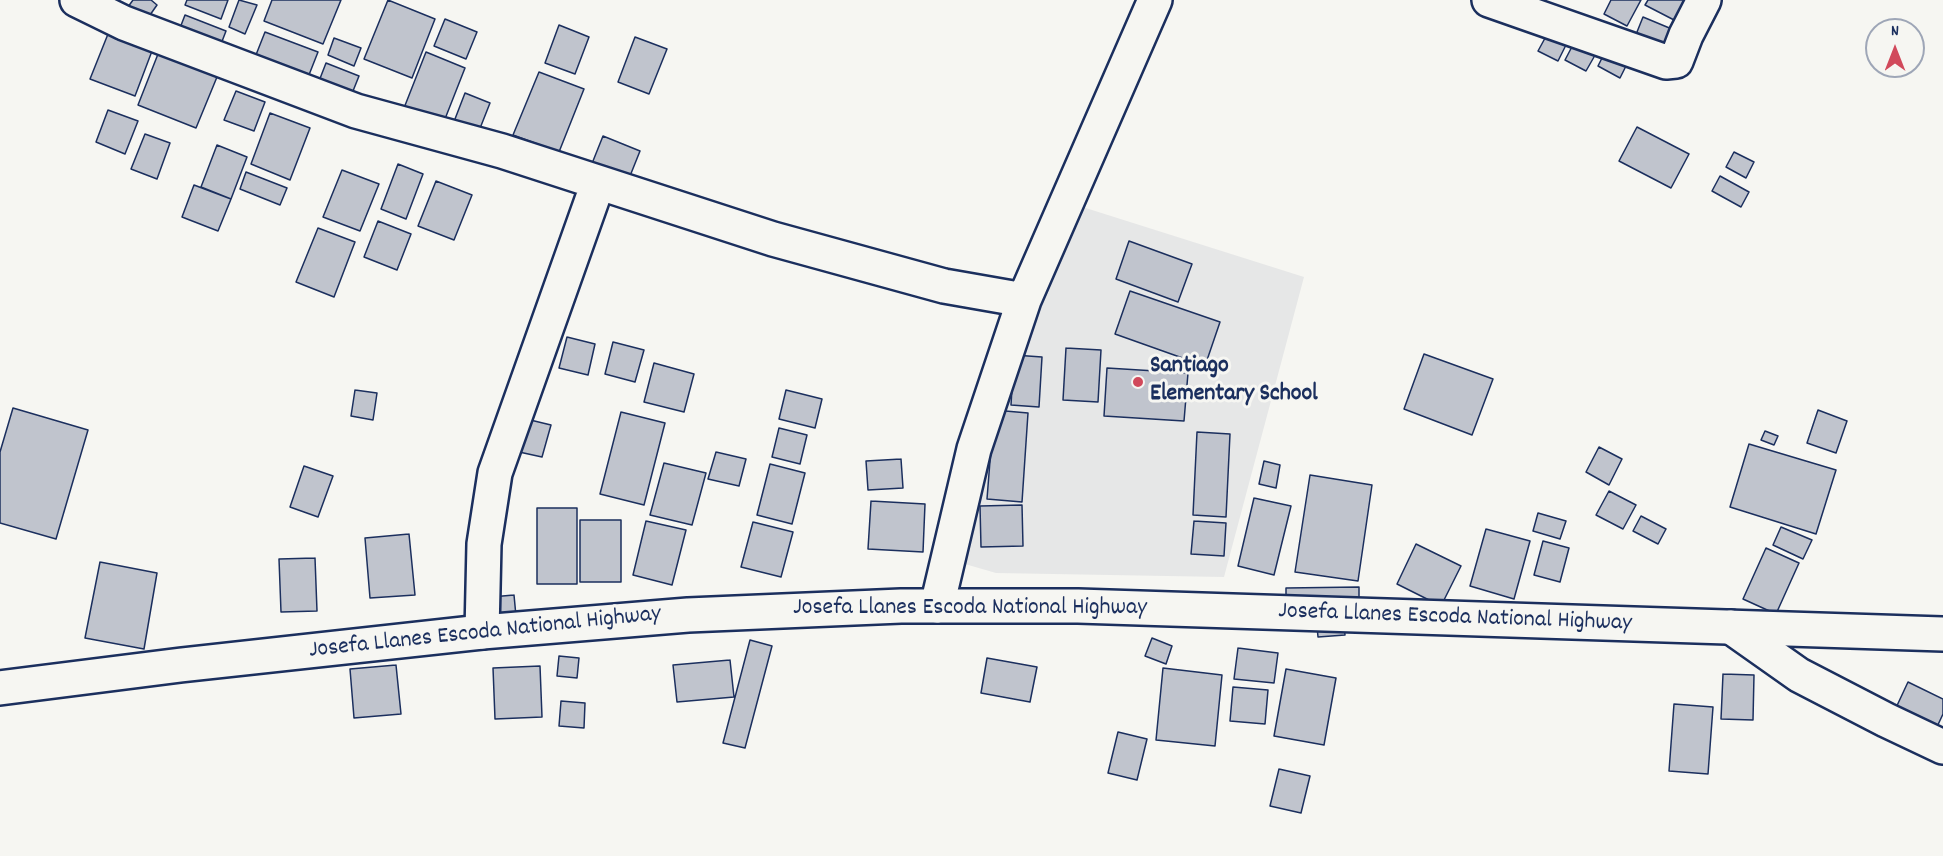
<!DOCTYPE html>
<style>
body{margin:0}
#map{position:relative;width:1943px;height:856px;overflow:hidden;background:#f6f6f2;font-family:Dekko,sans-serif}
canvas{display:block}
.north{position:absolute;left:1865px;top:18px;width:60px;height:60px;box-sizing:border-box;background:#f6f6f2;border:2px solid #9ea6b7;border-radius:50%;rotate:0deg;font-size:16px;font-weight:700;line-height:24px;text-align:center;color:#1b2f5e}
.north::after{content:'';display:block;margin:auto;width:21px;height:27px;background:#d1495b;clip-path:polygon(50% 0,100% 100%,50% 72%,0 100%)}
</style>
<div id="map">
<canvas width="1943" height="856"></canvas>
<div class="north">N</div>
</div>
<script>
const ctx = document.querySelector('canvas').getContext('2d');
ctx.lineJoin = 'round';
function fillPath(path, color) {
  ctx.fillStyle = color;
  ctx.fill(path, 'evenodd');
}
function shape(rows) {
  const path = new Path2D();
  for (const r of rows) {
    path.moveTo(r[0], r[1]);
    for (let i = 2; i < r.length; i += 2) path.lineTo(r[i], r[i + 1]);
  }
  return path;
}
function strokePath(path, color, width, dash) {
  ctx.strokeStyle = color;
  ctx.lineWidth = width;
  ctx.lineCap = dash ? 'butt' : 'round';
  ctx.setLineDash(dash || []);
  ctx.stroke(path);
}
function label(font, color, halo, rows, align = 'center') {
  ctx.font = font + ' Dekko,sans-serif';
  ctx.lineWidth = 6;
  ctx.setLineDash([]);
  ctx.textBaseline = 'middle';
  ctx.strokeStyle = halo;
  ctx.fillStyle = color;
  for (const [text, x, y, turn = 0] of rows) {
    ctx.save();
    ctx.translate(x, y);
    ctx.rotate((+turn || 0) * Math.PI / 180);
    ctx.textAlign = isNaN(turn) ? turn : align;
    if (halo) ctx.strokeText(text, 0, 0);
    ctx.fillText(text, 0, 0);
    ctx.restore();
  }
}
const built = shape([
 [1073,204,1304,277,1224,577,996,573,965,564,962,553,990,410]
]);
const building = shape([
 [133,0,151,0,157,5,143,25,125,11,133,0],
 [187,0,228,0,221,19,185,5,187,0],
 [239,0,257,5,245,34,229,27,239,0],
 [272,0,341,0,323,44,264,21,272,0],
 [388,0,435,19,412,78,364,59,388,0],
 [1611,0,1641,0,1627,26,1604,14,1611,0],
 [1648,0,1687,0,1676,21,1645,5,1648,0],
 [185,15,226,31,216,57,175,41,185,15],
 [1643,17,1679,32,1670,52,1635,37,1643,17],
 [445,19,477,32,466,59,434,46,445,19],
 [559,25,589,37,575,74,545,63,559,25],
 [1550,29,1569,39,1558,61,1538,51,1550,29],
 [265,32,318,52,305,85,252,65,265,32],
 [108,34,152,51,135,96,90,79,108,34],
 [635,37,667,49,649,94,618,82,635,37],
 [334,38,361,48,354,66,328,55,334,38],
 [1576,39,1598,50,1586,71,1565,60,1576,39],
 [1610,42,1632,54,1620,78,1598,66,1610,42],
 [426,52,465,68,443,124,404,108,426,52],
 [158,54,217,77,196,128,138,105,158,54],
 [326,63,359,76,347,106,314,94,326,63],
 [539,72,584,89,559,152,513,135,539,72],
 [236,91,265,102,254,131,224,120,236,91],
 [465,93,490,103,475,141,450,132,465,93],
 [108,110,138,121,125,154,96,142,108,110],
 [270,113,310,128,290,180,251,164,270,113],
 [1637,127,1689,154,1671,188,1619,161,1637,127],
 [145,134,170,143,157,179,131,169,145,134],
 [603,136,640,151,626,186,589,171,603,136],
 [217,145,247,157,231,199,201,187,217,145],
 [1734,152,1754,162,1746,178,1726,167,1734,152],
 [398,164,423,174,406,219,381,209,398,164],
 [342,170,379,184,360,231,323,217,342,170],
 [246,172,287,188,280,205,240,189,246,172],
 [1720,176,1749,192,1741,207,1712,191,1720,176],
 [436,181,472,195,454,240,418,226,436,181],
 [194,185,231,199,218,231,182,217,194,185],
 [378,221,411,234,397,270,364,257,378,221],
 [318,228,355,242,334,297,296,282,318,228],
 [1129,241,1192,264,1178,302,1116,279,1129,241],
 [1130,291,1220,322,1205,366,1115,334,1130,291],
 [567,337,595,344,588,375,559,368,567,337],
 [613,342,644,350,635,382,605,374,613,342],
 [1066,348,1101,350,1098,402,1063,400,1066,348],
 [1424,354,1493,379,1472,435,1404,409,1424,354],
 [1014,355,1042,357,1039,407,1011,405,1014,355],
 [654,363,694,374,684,412,644,402,654,363],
 [1107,368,1188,373,1184,421,1104,416,1107,368],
 [355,390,377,393,373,420,351,416,355,390],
 [786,390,822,399,815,428,779,419,786,390],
 [13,408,88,430,56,539,0,523,0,452,13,408],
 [994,410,1028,413,1022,502,987,499,994,410],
 [1818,410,1847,421,1836,453,1807,443,1818,410],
 [621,412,665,423,644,505,600,494,621,412],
 [518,417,551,425,542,457,510,450,518,417],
 [779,428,807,435,800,464,772,457,779,428],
 [1765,431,1778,436,1774,445,1761,440,1765,431],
 [1197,432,1230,434,1226,517,1193,515,1197,432],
 [1749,444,1836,470,1816,534,1730,507,1749,444],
 [1599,447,1622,459,1609,485,1586,472,1599,447],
 [716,452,746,459,739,486,708,479,716,452],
 [901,459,903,488,868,490,866,461,901,459],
 [1264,461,1280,465,1276,488,1259,484,1264,461],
 [664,463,706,473,692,525,650,515,664,463],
 [770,464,805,473,792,524,757,515,770,464],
 [304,466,333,476,318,517,290,507,304,466],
 [1310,475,1372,485,1358,581,1295,572,1310,475],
 [1609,491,1636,505,1623,529,1596,515,1609,491],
 [1254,498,1291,506,1274,575,1238,566,1254,498],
 [871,501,925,504,923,552,868,549,871,501],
 [1022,505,1023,546,981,547,980,506,1022,505],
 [537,508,577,508,577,584,537,584,537,508],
 [1538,513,1566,521,1560,539,1533,531,1538,513],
 [1641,516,1666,529,1658,544,1633,531,1641,516],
 [580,520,621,520,621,582,580,582,580,520],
 [646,521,686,530,672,585,633,575,646,521],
 [1194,521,1226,523,1224,556,1191,554,1194,521],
 [753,522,793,532,781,577,741,567,753,522],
 [1781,527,1812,540,1803,559,1773,545,1781,527],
 [1486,529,1530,541,1514,599,1470,586,1486,529],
 [409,534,415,595,370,598,365,538,409,534],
 [1543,541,1569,548,1560,582,1534,575,1543,541],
 [1416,544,1461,566,1441,606,1397,584,1416,544],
 [1766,548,1799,563,1776,614,1743,599,1766,548],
 [315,558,317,611,281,612,279,559,315,558],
 [100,562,157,573,144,649,85,638,100,562],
 [1359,587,1359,606,1286,606,1286,588,1359,587],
 [514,595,516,616,493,618,491,597,514,595],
 [1344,624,1345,635,1318,637,1317,626,1344,624],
 [1152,638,1172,646,1166,664,1145,656,1152,638],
 [750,640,772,646,745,748,723,743,750,640],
 [1238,648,1278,653,1274,683,1234,679,1238,648],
 [559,656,579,658,577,678,557,676,559,656],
 [987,658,1037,667,1030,702,981,693,987,658],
 [730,660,734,697,677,702,673,665,730,660],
 [396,665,401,714,354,718,350,669,396,665],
 [540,666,542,717,495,719,493,668,540,666],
 [1163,668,1222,675,1215,746,1156,740,1163,668],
 [1286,669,1336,678,1324,745,1274,736,1286,669],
 [1723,674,1754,675,1753,720,1721,719,1723,674],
 [1908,682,1943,699,1943,714,1935,731,1894,712,1908,682],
 [1233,687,1268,690,1265,724,1230,721,1233,687],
 [561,701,585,703,584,728,559,726,561,701],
 [1674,704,1713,707,1708,774,1669,771,1674,704],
 [1118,732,1147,739,1137,780,1108,773,1118,732],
 [1279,769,1310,776,1301,813,1270,806,1279,769]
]);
const minor = shape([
 [77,0,124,23,356,111,502,151,773,239,944,286,1024,300],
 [1489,0,1666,62,1676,61,1686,35,1704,0],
 [937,606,974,449,1024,300,1155,0],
 [1731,627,1799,675,1886,720,1943,747],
 [482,632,484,544,495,473,598,183]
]);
const major = shape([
 [0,688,181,665,482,632,688,615,901,606,1078,606,1943,634]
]);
const markers = [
 [1138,382,6,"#d1495b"]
];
const poiNames = [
 ["Santiago",1150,368],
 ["Elementary School",1150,396]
];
const streetNames = [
 ["Josefa Llanes Escoda National Highway",970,610],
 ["Josefa Llanes Escoda National Highway",1455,619,2],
 ["Josefa Llanes Escoda National Highway",485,634,-6]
];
fillPath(built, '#e6e7e7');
fillPath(building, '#c0c4cd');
strokePath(building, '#1b2f5e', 1.5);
strokePath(minor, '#1b2f5e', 38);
strokePath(major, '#1b2f5e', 38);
strokePath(minor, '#f6f6f2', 33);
strokePath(major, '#f6f6f2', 33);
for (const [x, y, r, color] of markers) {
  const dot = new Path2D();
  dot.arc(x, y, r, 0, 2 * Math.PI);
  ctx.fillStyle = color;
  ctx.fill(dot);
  strokePath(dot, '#f6f6f2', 2);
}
label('bold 24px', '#1b2f5e', '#f6f6f2', poiNames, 'left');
label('24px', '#1b2f5e', '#f6f6f2', streetNames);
</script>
